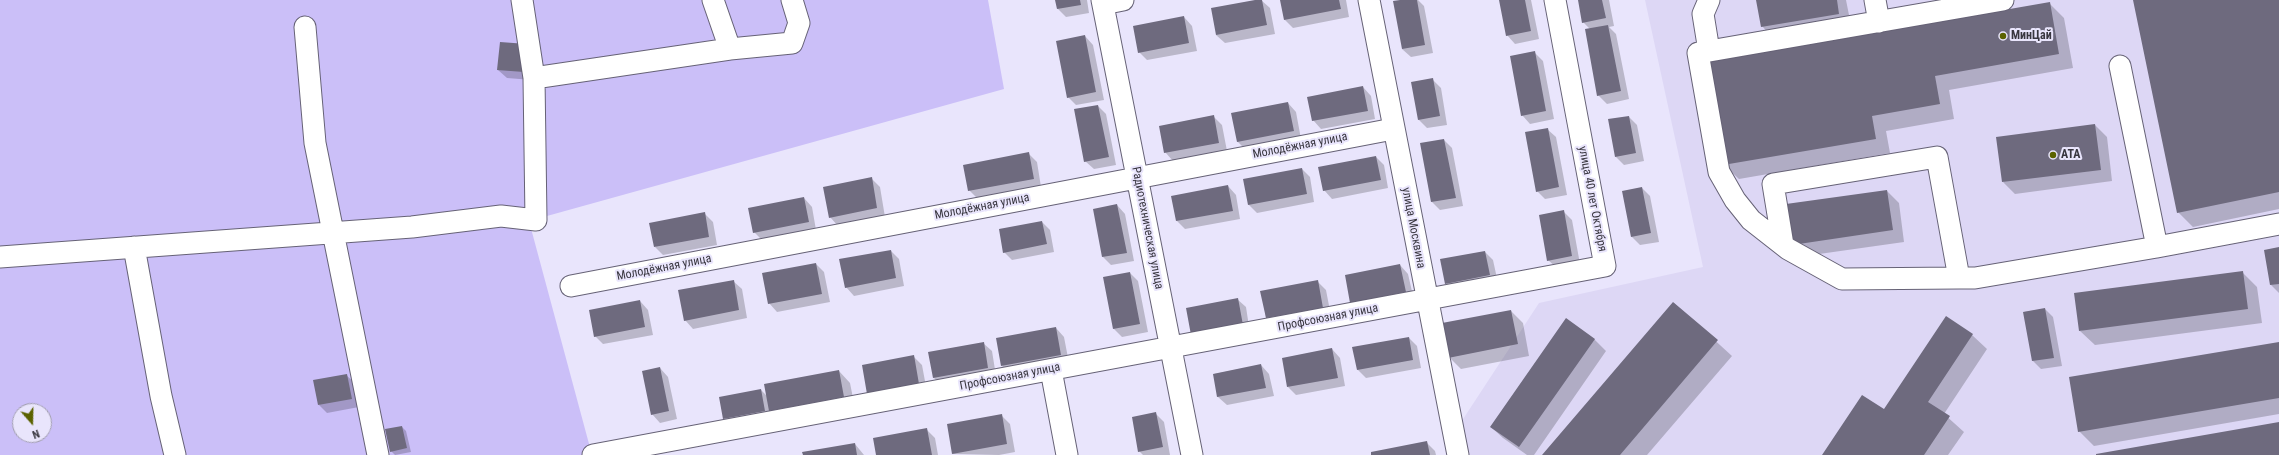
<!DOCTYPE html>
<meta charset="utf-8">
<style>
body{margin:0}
#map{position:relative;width:2279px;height:455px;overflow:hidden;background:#e9e5fc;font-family:"Roboto Condensed",sans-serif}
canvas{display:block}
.north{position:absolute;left:12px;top:403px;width:40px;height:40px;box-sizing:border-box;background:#e9e5fc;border:1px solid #a29fb0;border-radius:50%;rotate:160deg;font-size:11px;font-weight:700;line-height:16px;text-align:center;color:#38363f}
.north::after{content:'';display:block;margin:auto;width:14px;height:18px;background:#5b6200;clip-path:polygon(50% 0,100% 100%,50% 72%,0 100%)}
</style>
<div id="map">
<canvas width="2279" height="455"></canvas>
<div class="north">N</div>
</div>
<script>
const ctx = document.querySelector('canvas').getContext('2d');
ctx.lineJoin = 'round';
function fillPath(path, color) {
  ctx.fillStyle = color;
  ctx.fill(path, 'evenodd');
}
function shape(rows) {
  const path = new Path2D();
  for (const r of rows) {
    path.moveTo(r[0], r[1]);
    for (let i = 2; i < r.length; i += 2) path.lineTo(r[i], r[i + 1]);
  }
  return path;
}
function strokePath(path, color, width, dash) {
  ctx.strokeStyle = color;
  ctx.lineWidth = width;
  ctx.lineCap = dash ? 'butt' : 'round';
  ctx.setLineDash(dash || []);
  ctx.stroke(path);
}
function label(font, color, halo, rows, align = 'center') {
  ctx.font = font + ' "Roboto Condensed",sans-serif';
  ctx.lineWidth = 4;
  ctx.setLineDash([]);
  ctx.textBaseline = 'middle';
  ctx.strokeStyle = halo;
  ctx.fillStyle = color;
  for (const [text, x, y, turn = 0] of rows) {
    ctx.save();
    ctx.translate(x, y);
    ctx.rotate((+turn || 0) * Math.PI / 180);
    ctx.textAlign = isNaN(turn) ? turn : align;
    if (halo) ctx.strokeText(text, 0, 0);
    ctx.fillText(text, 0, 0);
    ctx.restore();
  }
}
const built = shape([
 [1645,0,2279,0,2279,455,1457,455,1452,436,1539,303,1703,267]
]);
const green = shape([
 [0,0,988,0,1004,89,529,221,592,455,0,455],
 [20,411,44,411,44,435,20,435]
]);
const shadow = shape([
 [1056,0,1087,0,1089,13,1066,17,1058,9],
 [1261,0,1270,8,1275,34,1225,43,1216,35],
 [1281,0,1346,0,1349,17,1293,28,1285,20],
 [1405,0,1418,0,1424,6,1433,53,1411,57,1402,49],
 [1500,0,1531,0,1539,39,1515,44,1507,35],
 [1579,0,1609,0,1614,26,1609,27,1616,34,1629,99,1607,104,1598,95,1590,29,1583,22],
 [1757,0,1846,0,1851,25,1773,38,1762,26],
 [2135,0,2279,0,2279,209,2193,227,2178,212],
 [2049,3,2064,18,2073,68,1949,90,1954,119,1886,131,1890,153,1739,179,1724,165],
 [1184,17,1192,26,1197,51,1147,60,1139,52],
 [1085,36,1093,45,1104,100,1076,105,1068,97],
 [526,45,532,80,507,78,498,70],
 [1534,52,1543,61,1554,119,1530,124,1522,115],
 [1432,79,1441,88,1447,125,1427,128,1419,120,1412,83],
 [1363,87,1371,96,1375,119,1321,129,1313,120],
 [1288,103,1296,112,1301,139,1246,150,1237,141],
 [1098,106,1106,114,1116,165,1094,169,1085,161],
 [1213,116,1222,125,1227,151,1173,161,1165,152],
 [1629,117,1637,125,1644,161,1624,165,1616,157],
 [2095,125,2107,137,2112,181,2015,194,2003,182],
 [1547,129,1556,137,1567,195,1545,199,1537,191],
 [1444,140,1452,148,1463,206,1440,210,1432,202],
 [1028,153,1037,162,1041,187,978,199,969,190],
 [1376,157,1384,165,1388,188,1332,199,1324,190],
 [1302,169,1310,177,1314,202,1257,213,1249,205,1244,180],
 [871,178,880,187,885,217,838,226,830,217],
 [1228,186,1236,195,1240,219,1185,229,1177,221,1172,197],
 [1642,188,1650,196,1659,242,1640,245,1632,237],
 [1887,191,1899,203,1904,242,1805,256,1793,244],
 [804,198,812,207,816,230,762,240,754,232],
 [1117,205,1125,214,1134,261,1111,265,1103,257],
 [1563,211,1572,220,1580,264,1557,268,1548,260],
 [704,213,713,222,717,245,663,255,655,247],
 [1042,222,1050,230,1054,252,1012,260,1004,252],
 [2279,248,2279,293,2271,285],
 [891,251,899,259,904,286,854,296,846,287],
 [1485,252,1493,260,1498,283,1454,292,1446,284],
 [816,264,824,272,830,302,777,312,769,303],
 [1400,265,1408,274,1414,300,1351,302],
 [2242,272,2257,287,2262,323,2095,345,2080,331],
 [1130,273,1138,281,1148,332,1122,337,1114,329,1104,278],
 [733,281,742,289,747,318,693,329,685,320],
 [1317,281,1326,290,1331,316,1275,326,1266,318,1262,292],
 [1237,299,1246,307,1250,333,1200,343],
 [640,301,648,310,653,335,603,344,595,336],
 [1674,303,1732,356,1647,455,1543,455],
 [2045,309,2053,317,2062,366,2041,369,2033,361,2024,312],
 [1511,311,1523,323,1529,356,1461,369,1449,357],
 [1056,328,1064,337,1069,363,1011,374,1002,366],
 [1972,335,1987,349,1944,414,1964,432,1948,455,1823,455,1885,411],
 [1409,338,1417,346,1421,368,1366,378,1358,370,1354,348],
 [1594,339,1606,351,1534,455,1527,455,1503,438,1491,427],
 [983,343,992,351,996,376,942,386,934,378,929,353],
 [2279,343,2279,414,2094,446,2079,431],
 [1332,349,1340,358,1345,386,1296,395,1288,387],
 [913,356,922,365,927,392,876,402],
 [1261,365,1269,374,1274,396,1227,405,1218,397,1214,374],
 [660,368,668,377,677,419,660,423,652,414],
 [839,371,850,383,855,408,732,427,724,418,761,390,767,396],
 [346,375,355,383,359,407,327,413,319,405],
 [1156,414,1164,422,1170,455,1143,455,1139,451],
 [1001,415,1010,424,1015,452,999,455,953,454,948,425],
 [402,427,406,431,411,452,395,455,391,451],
 [926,429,935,438,938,455,877,455],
 [1427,443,1435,451,1436,455,1372,455],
 [855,444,864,455,804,455]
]);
const building = shape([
 [1055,0,1080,0,1081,5,1057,9],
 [1255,0,1262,0,1267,25,1216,35,1211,8],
 [1280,0,1339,0,1341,9,1284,20],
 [1400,0,1417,0,1425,45,1402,49,1393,1],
 [1499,0,1525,0,1531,31,1506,36],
 [1578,0,1602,0,1606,18,1582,23],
 [1756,0,1837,0,1839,14,1761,27],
 [2133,0,2279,0,2279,192,2177,213],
 [2050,2,2059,54,1935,76,1940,104,1872,116,1876,139,1723,165,1705,62],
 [1184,16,1189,43,1138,53,1133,26],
 [1608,25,1621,91,1597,96,1585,29],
 [1085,35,1096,92,1067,98,1056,41],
 [500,42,527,44,524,72,497,70],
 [1535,51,1546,111,1521,116,1510,56],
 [1433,78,1440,116,1418,120,1411,82],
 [1363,86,1368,111,1312,121,1307,97],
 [1288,102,1294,131,1237,142,1231,113],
 [1098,105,1109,157,1084,162,1074,109],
 [1214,115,1219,143,1164,153,1159,126],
 [1629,116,1636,153,1615,157,1608,119],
 [2095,124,2101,170,2002,182,1996,137],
 [1548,128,1559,187,1536,192,1525,132],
 [1444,139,1456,198,1431,202,1420,143],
 [1029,152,1034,179,968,191,963,165],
 [1376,156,1381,180,1323,191,1318,167],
 [1302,168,1307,194,1248,205,1243,179],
 [872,177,877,208,829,218,823,187],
 [1228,185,1233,211,1176,221,1171,196],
 [1642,187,1651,233,1631,237,1622,191],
 [1887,190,1893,230,1792,245,1786,204],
 [804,197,809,222,753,233,748,208],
 [1117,204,1127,253,1102,257,1093,209],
 [1564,210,1572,256,1547,261,1539,215],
 [705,212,709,237,654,247,649,223],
 [1042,221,1047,244,1003,253,999,229],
 [2279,247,2279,284,2270,285,2264,250],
 [891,250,896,278,845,288,839,259],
 [1485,251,1490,275,1445,284,1440,259],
 [816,263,822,294,768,304,762,273],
 [1400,264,1406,292,1350,303,1345,275],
 [2243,271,2248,309,2079,331,2074,293],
 [1130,272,1140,324,1113,329,1103,277],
 [734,280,739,310,684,321,678,290],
 [1318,280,1323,308,1266,318,1260,291],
 [1238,298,1243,325,1191,335,1186,308],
 [640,300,645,327,594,337,589,310],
 [1673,302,1718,340,1620,455,1542,455],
 [2045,308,2054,358,2032,361,2023,312],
 [1511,310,1518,344,1448,358,1442,323],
 [1946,316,1973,334,1928,402,1950,416,1924,455,1822,455,1862,395,1884,409],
 [1566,318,1595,339,1519,447,1490,427],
 [1056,327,1061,355,1001,366,996,338],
 [1409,337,1413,360,1357,370,1352,347],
 [984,342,988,368,933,378,928,352],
 [2279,342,2279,398,2078,432,2069,377],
 [1332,348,1338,378,1287,387,1282,358],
 [914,355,919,384,867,394,862,365],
 [1261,364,1266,388,1217,397,1213,374],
 [660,367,669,411,651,415,642,371],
 [839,370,844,397,769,411,764,384],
 [347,374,352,399,318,405,313,380],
 [761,389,765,411,723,419,719,397],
 [1156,412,1163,447,1138,452,1132,417],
 [1002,414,1007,444,952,454,947,424],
 [2279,422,2279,455,2096,455,2096,454],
 [402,426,407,448,390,452,385,429],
 [927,428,932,455,876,455,873,438],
 [1427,441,1430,455,1371,455,1371,452],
 [855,443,857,455,803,455,802,452]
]);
const minor = shape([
 [713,0,730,49],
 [1102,0,1192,455],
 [1369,0,1458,455],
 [1709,0,1703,14,1709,51],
 [1875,0,1879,22],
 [1103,4,1123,0],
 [305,27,315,143,378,455],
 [2120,66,2157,247,2279,224],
 [534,78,730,49,792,43,799,23,792,0],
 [1783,245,1773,184,1937,157,1959,278,1975,278,2157,247],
 [134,247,161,396,175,455],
 [0,257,412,227,501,216,536,220,534,78,522,0],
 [1959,278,1842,279,1788,249,1751,220,1735,200,1719,172,1698,53,2003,0],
 [571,286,1393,129],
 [1051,370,1067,455],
 [593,455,1605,266,1555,0]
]);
const markers = [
 [2003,36,4,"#5b6200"],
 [2053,155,4,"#5b6200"]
];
const poiNames = [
 ["МинЦай",2011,36],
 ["АТА",2061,155]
];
const streetNames = [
 ["Молодёжная улица",1300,146,-11],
 ["улица 40 лет Октября",1592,199,79],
 ["Молодёжная улица",982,207,-11],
 ["Радиотехническая улица",1147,228,79],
 ["улица Москвина",1413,228,79],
 ["Молодёжная улица",664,268,-11],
 ["Профсоюзная улица",1328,318,-11],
 ["Профсоюзная улица",1010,377,-11]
];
fillPath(built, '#ddd7f5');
fillPath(green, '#cbbff8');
fillPath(shadow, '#0003');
fillPath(building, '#6e6a7e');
strokePath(minor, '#666276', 23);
strokePath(minor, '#fff', 21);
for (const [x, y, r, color] of markers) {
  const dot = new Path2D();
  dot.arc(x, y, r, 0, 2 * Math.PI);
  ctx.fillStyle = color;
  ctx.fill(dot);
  strokePath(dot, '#e9e5fc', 1.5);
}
label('bold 12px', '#38363f', '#e9e5fc', poiNames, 'left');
label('12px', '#38363f', '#e9e5fc', streetNames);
</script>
